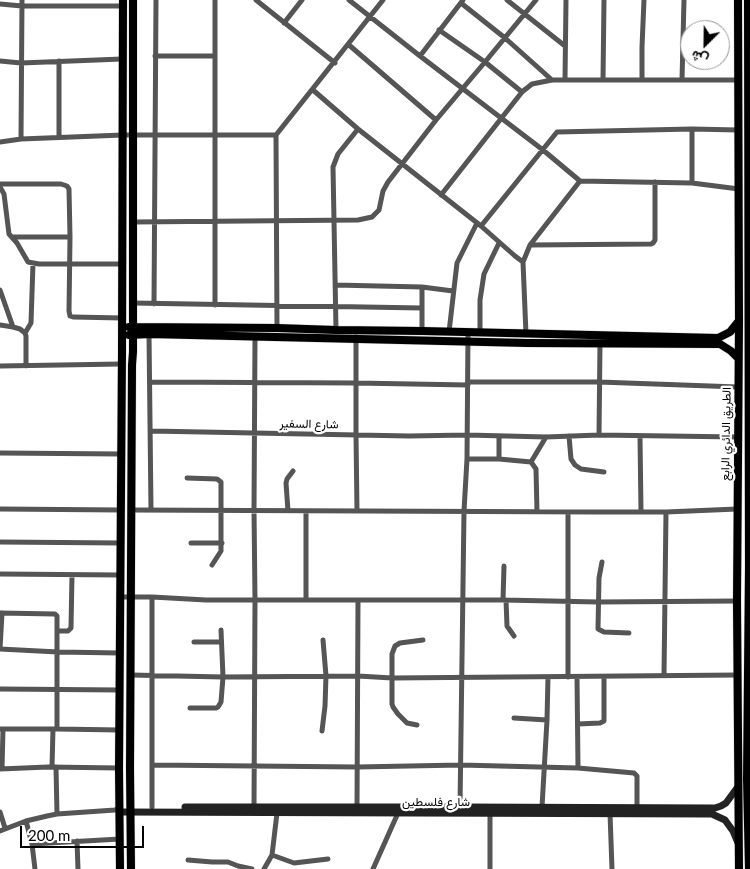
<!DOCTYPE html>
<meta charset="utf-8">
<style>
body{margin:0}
#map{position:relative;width:750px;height:869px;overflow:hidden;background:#fff;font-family:Lato,Vazirmatn,sans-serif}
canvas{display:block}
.north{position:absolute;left:680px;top:20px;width:50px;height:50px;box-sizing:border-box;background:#fff;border:1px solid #999;border-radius:50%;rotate:203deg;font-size:14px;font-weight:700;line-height:20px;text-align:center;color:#000}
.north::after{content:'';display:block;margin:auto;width:18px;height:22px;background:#000;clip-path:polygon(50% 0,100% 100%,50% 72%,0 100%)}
.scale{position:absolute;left:20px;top:826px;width:124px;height:22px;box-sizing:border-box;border:2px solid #000;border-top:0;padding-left:6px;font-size:15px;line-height:18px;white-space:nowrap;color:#000;-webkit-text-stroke:4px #fff;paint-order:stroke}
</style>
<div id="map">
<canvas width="750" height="869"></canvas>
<div class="north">ش</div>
<div class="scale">200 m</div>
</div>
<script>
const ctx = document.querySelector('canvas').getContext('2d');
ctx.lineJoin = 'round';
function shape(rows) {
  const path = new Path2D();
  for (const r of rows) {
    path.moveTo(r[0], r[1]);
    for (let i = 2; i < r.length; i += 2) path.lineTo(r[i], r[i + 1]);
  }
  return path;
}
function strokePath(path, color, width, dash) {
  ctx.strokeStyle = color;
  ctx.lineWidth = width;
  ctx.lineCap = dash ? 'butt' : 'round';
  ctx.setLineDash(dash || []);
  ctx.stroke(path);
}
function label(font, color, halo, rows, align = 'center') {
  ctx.font = font + ' Lato,Vazirmatn,sans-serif';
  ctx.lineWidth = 4.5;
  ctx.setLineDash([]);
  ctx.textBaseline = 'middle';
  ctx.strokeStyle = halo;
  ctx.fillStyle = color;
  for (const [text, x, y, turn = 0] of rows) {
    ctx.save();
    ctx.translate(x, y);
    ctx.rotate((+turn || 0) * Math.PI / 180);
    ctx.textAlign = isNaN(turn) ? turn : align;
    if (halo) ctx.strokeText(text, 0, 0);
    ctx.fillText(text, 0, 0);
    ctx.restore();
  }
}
const street = shape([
 [256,0,335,63],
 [349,0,420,56,543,150,580,181,692,183,692,129],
 [507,0,565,46],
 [684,0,682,80,738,80],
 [461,3,505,38,552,80],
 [0,4,22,6,123,6],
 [284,23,302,0],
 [439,30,485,62,522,92],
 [349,45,436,120],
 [155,56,215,56],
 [420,56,463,0],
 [0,61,21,63,122,59],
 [59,61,59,137],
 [565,80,566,0],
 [603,80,604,0],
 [642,80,642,47,644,0],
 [313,90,358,129,481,226,557,132,692,129,738,130],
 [21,139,22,0],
 [0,142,21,139,123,135,276,135],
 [692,183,739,189],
 [0,184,61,184,67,186,69,189,70,237,69,311,70,316,73,317,122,318],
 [0,187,4,194,9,234,17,243,28,262,39,264,122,264],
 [441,195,522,92,532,84,552,80,682,80],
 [133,222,358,220,372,217,379,210,383,191,388,182,436,120,485,62,536,0],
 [481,226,515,256,523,262],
 [12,237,70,237],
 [530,245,651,244,653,243,655,240,655,182],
 [335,285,422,287,453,291],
 [0,290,13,327],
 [133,303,422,308],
 [154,304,156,0],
 [215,305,215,0],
 [0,325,13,327,20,329,25,333],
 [277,328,276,135,383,0],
 [336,330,333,167,338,154,358,129],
 [422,331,422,287],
 [449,332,457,263,477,223],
 [480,333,480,300,484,274,499,243],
 [149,334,151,510],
 [526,334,523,262,530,245,580,181],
 [356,337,356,435,357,511],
 [0,366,121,364],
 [26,366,26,336,25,333,31,323,33,263],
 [150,382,356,383,468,385],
 [468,382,599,382,738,387],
 [151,431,409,436,467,435,546,437,599,435,737,437],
 [599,435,600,343],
 [499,436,499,459],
 [569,436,571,459,575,465,581,469,604,472],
 [640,436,641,512],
 [0,453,121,454],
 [467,459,499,459,531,462,536,469,537,512],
 [531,462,546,437],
 [187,478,217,479,221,482,221,551,212,565],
 [0,509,121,510],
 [132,510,596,512,666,512,737,509],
 [288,511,286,483,287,479,293,471],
 [568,512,568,677],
 [0,542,121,543],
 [191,543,222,543],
 [602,562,599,578,598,629,604,632,629,633],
 [0,574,120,575],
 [120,597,152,597,206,600,503,600,598,602,737,601],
 [152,597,152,807],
 [306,600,306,511],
 [503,600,504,566],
 [506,600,507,626,514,636],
 [0,613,55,614,57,616,57,729],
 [58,631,68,631,71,628,72,575],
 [194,642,221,642],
 [0,649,58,652,120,653],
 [0,649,2,613],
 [131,675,223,677,358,676,392,678,738,675],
 [664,676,666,512],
 [577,677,578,768],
 [0,689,120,690],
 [190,708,216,708,218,707,221,702,223,677,221,630],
 [514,718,547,720],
 [578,724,600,723,604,721,604,677],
 [417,725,407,723,398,714,393,707,392,704,392,654,395,646,400,643,423,640],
 [0,729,57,729,120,730],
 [322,731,325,706,326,676,323,640],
 [152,765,357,767,461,765,578,768,634,773,637,776,637,808],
 [52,767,53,729],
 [56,767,57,814],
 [0,769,48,767,119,768],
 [2,769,3,729],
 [254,807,255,600,254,510,255,337],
 [460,807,464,511,467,459,468,332],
 [542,807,547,720,548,677],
 [357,808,358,600],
 [0,812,5,828],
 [490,813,490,869],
 [610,813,612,869],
 [26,821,32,844,35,869],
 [0,831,26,821,47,816,57,814,115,810,119,808],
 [77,841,78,869],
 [32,844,120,839],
 [272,855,294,863,328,859],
 [188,860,212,862,228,862,238,866,252,869],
 [264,869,272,855,277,813],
 [373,869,398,813]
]);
const secondary = shape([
 [185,807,460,807,715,808,721,806,726,803,737,788],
 [120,812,712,814,725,820,733,831,738,843]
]);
const primary = shape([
 [738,0,739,321,737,601,739,869],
 [748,0,749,566,747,779,749,869],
 [129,327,277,328,336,330,422,331,718,338,730,332,738,322],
 [129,335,149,334,527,343,720,344,731,351,738,358],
 [120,869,119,768,122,352,123,0],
 [131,869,130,768,132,365,133,352,133,0]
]);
const streetNames = [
 ["شارع السفير",309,424,1],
 ["الطريق الدائري الرابع",726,434,-89],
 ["شارع فلسطين",436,802]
];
strokePath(primary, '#dbdbdb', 9);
strokePath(street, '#555', 5);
strokePath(secondary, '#222', 7);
strokePath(primary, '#000', 8);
label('12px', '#000', '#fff', streetNames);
</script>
